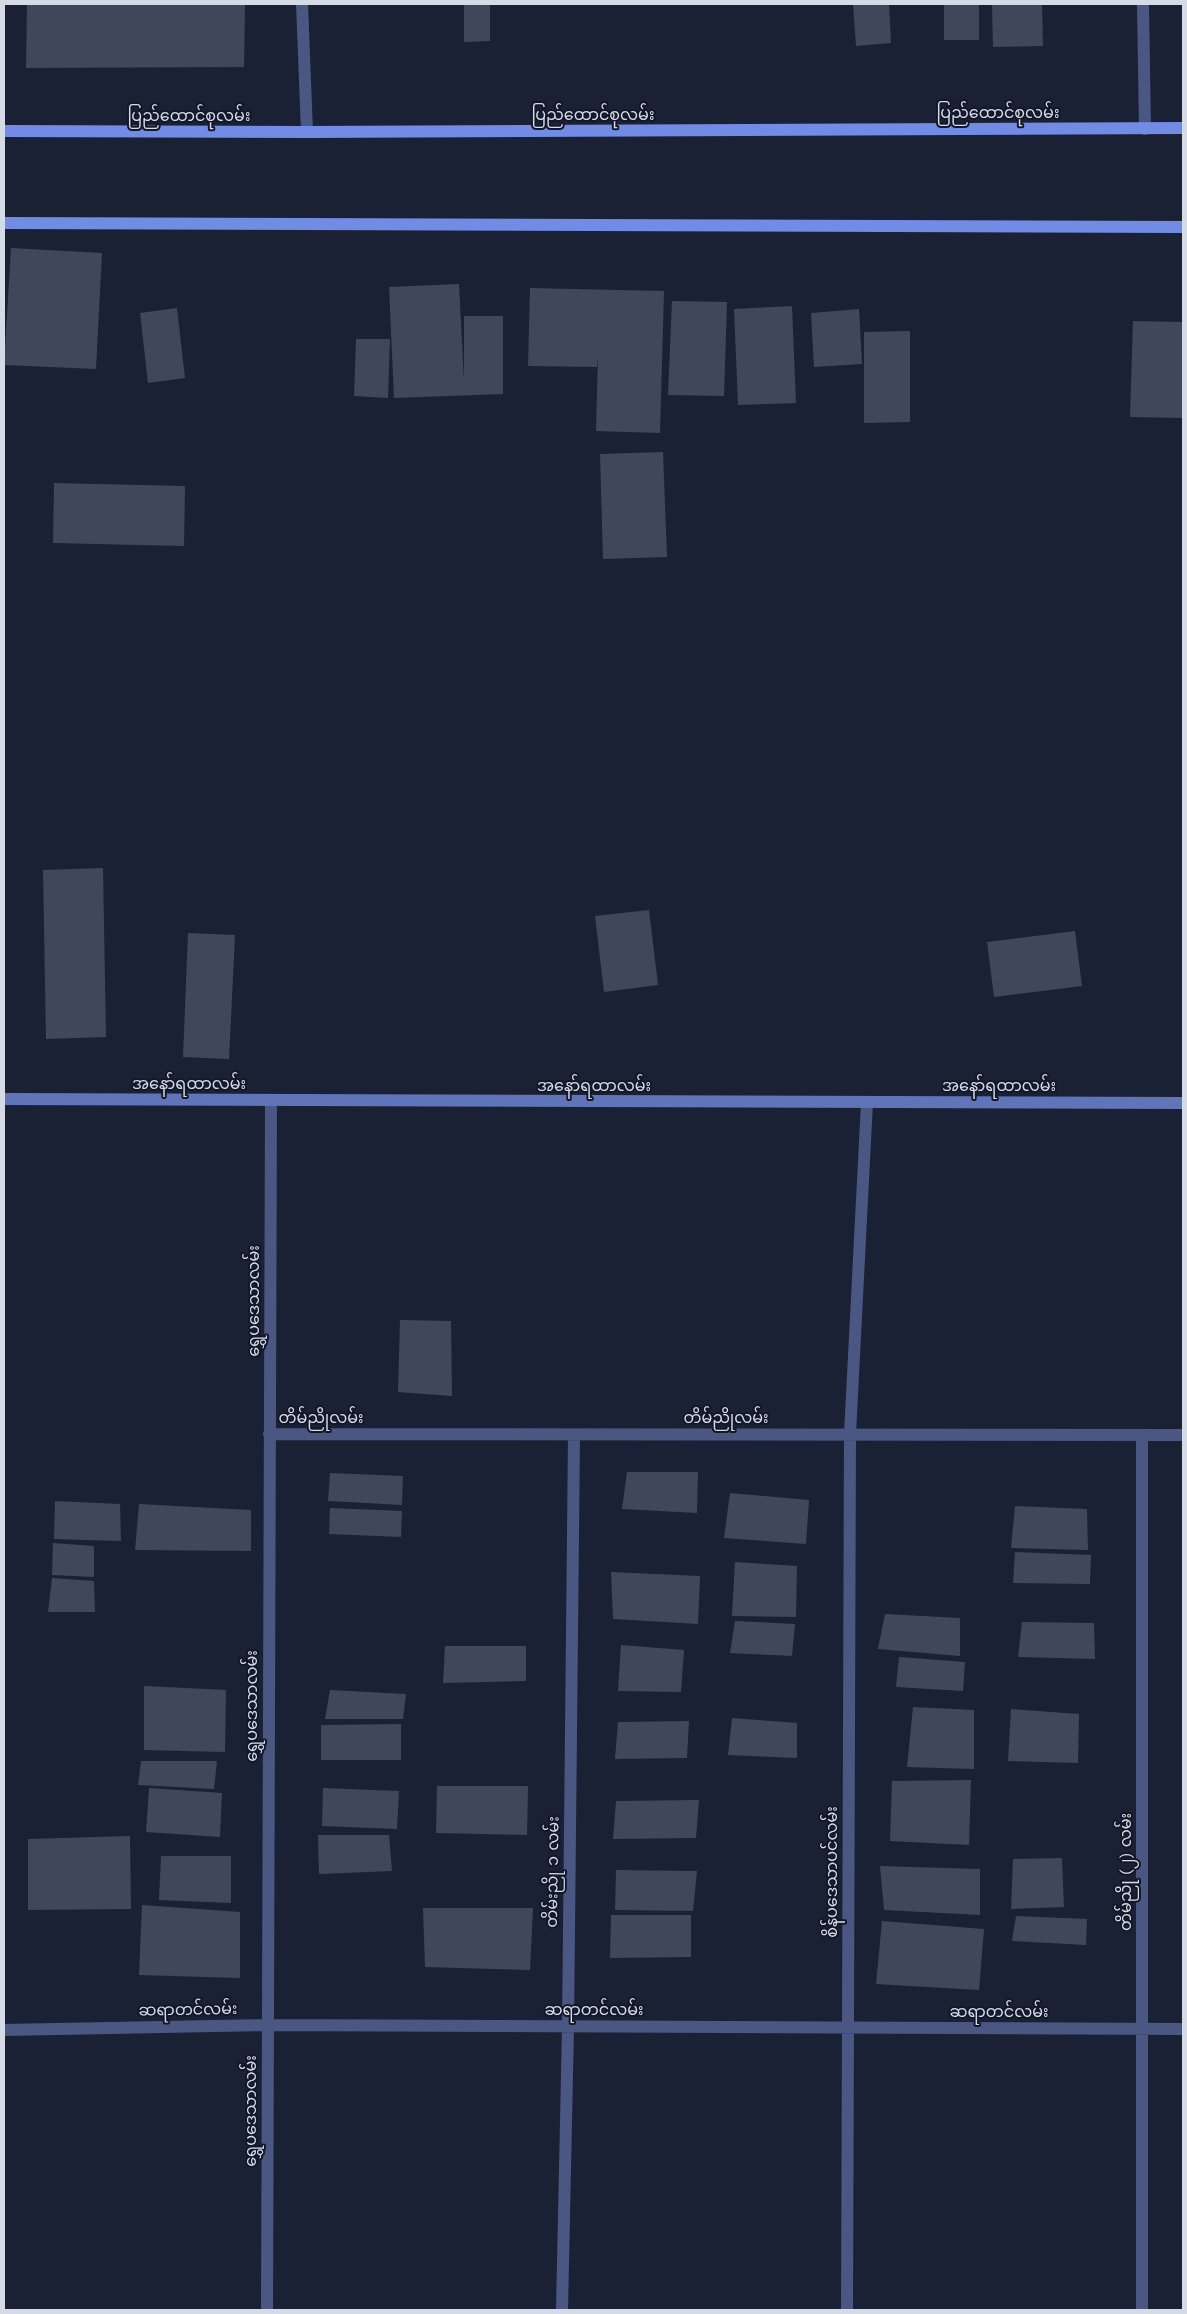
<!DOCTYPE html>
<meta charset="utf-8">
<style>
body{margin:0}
#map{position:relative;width:1187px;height:2314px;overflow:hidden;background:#1b2134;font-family:"Work Sans",sans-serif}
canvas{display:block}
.frame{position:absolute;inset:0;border:5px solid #d5dae7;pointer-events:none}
</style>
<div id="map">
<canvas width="1187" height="2314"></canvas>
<div class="frame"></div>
</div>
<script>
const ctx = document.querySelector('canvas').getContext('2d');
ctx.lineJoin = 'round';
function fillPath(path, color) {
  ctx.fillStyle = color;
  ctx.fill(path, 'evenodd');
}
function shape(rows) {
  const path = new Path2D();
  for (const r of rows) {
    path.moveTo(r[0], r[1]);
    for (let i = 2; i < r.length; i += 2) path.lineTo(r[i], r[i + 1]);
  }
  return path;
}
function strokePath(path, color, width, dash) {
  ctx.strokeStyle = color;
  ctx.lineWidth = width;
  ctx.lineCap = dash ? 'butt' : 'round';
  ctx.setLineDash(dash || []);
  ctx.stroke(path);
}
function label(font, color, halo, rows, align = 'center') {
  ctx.font = font + ' "Work Sans","Noto Sans Myanmar",sans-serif';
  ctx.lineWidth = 4;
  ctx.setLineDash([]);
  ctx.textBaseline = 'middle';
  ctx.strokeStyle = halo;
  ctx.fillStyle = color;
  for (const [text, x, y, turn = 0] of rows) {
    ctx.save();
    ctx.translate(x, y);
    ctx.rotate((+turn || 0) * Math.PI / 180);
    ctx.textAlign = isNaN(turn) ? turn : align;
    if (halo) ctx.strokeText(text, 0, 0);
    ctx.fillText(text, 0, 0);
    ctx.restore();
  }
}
const building = shape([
 [27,4,245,4,244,67,26,68],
 [464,4,490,4,490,41,464,42],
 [853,4,889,4,891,43,856,46],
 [944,4,979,4,979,40,944,40],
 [992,4,1042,4,1043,46,993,47],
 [11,248,102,253,96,369,4,365],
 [459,284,464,381,464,316,503,316,503,394,394,398,389,287],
 [530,288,664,291,660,433,596,431,598,354,597,367,528,366],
 [672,301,727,302,724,396,668,395],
 [792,306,796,403,738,405,734,309],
 [177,308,185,378,148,383,140,313],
 [859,309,862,364,814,367,811,313],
 [1133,321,1183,322,1183,418,1130,417],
 [910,331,910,422,864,423,864,332],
 [356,339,390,339,388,398,354,396],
 [663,452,667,557,603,559,600,454],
 [54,483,185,486,184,546,53,543],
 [103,868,106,1037,46,1039,43,870],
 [649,910,658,985,604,992,595,916],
 [1075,931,1082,986,994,997,987,942],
 [188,933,235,935,229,1059,183,1057],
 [400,1320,451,1321,452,1396,398,1392],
 [627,1472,698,1472,697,1513,622,1509],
 [330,1473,403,1476,402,1505,328,1501],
 [730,1493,809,1500,806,1544,724,1538],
 [55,1501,120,1504,121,1541,54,1539],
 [139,1504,251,1510,251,1551,135,1550],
 [1015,1506,1087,1509,1088,1550,1011,1548],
 [330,1508,402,1511,401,1537,329,1534],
 [53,1543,94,1546,94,1577,52,1575],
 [1015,1552,1091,1555,1090,1584,1013,1583],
 [735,1562,797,1566,796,1617,732,1616],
 [611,1572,700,1576,698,1624,613,1619],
 [52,1578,94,1581,95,1612,48,1612],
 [885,1614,960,1618,960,1656,878,1649],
 [735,1621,795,1624,792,1656,730,1653],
 [1022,1622,1094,1623,1095,1659,1018,1657],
 [621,1645,684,1650,681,1692,618,1691],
 [445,1646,526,1646,526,1681,443,1683],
 [899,1657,965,1662,963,1691,896,1687],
 [144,1686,226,1690,225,1752,144,1750],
 [330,1690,406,1694,403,1719,325,1719],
 [913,1707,974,1710,974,1769,907,1767],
 [1011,1709,1079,1714,1078,1763,1008,1761],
 [732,1718,797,1723,797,1758,728,1755],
 [689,1721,687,1758,615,1759,618,1722],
 [401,1724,401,1760,321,1760,321,1725],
 [141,1761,217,1761,214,1789,138,1785],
 [971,1780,969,1845,890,1841,892,1781],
 [437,1786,528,1786,527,1835,436,1833],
 [149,1788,222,1793,220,1837,146,1832],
 [323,1788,399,1791,397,1829,322,1826],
 [699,1800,696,1838,613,1839,616,1801],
 [318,1835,389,1835,392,1871,319,1874],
 [130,1836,131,1909,28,1910,28,1839],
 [161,1856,231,1856,231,1903,159,1900],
 [1062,1858,1064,1907,1011,1909,1013,1859],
 [880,1866,980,1869,980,1915,884,1910],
 [616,1870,697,1871,693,1911,615,1910],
 [142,1905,240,1912,240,1978,139,1975],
 [423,1908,533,1908,530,1970,425,1967],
 [611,1915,691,1915,691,1957,610,1958],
 [1016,1916,1087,1919,1086,1945,1012,1941],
 [882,1921,984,1929,979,1990,876,1984]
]);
const street = shape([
 [302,4,307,132],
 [1143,4,1145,129],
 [269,1434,1183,1435],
 [1142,1435,1142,2310],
 [4,2030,268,2025,1183,2029],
 [267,2310,271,1101],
 [562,2310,568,2027,574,1435],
 [847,2310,850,1434,867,1102]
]);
const secondary = shape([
 [4,1099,1183,1103]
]);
const primary = shape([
 [4,131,307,132,1183,128],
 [4,223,1183,227]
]);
const streetNames = [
 ["ပြည်ထောင်စုလမ်း",998,113],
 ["ပြည်ထောင်စုလမ်း",593,115],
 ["ပြည်ထောင်စုလမ်း",189,116],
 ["အနော်ရထာလမ်း",189,1084],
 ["အနော်ရထာလမ်း",594,1086],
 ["အနော်ရထာလမ်း",999,1086],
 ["ရွှေပဒေသာလမ်း",254,1301,-90],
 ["တိမ်ညိုလမ်း",321,1418],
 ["တိမ်ညိုလမ်း",726,1418],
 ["ရွှေပဒေသာလမ်း",252,1706,-90],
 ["တိမ်းညို ၁ လမ်း",553,1872,-89],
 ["စိန်ပဒေသာပင်လမ်း",832,1872,-90],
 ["တိမ်ညို (၂) လမ်း",1126,1872,-90],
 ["ဆရာတင်လမ်း",188,2010,-1],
 ["ဆရာတင်လမ်း",594,2010],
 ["ဆရာတင်လမ်း",999,2012],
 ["ရွှေပဒေသာလမ်း",251,2111,-90]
];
fillPath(building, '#40475c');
strokePath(street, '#4a5783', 12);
strokePath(secondary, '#6074ba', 12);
strokePath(primary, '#728be5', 12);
label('16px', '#d5dae7', '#12172a', streetNames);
</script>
